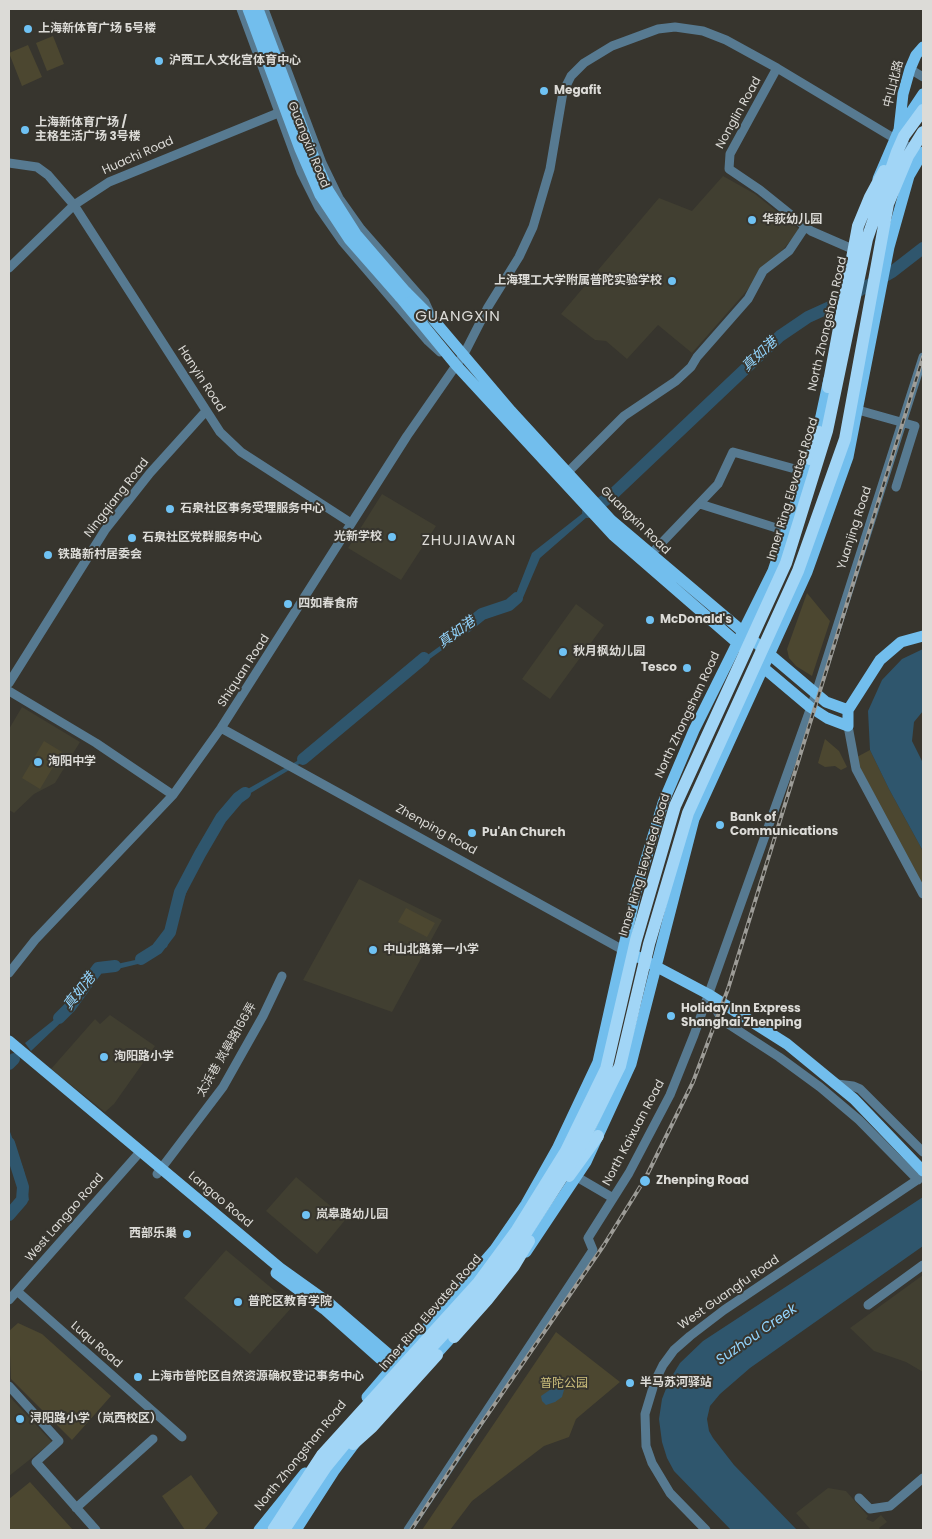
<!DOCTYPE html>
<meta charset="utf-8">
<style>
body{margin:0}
#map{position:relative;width:932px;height:1539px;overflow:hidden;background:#37352e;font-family:Poppins,sans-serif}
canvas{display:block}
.frame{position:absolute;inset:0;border:10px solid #dcdbd7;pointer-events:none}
</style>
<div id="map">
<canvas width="932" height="1539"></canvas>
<div class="frame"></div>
</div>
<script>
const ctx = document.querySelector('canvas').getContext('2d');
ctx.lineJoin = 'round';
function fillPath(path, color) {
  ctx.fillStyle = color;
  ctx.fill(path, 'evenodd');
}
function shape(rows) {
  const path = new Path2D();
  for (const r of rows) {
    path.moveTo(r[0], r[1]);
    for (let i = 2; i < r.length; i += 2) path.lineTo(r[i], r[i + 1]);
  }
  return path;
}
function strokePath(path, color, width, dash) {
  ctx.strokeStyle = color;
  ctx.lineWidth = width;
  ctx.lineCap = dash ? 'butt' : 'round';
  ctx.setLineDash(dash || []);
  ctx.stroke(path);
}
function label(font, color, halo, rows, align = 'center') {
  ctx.font = font + ' Poppins,"Noto Sans SC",sans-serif';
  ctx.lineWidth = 4;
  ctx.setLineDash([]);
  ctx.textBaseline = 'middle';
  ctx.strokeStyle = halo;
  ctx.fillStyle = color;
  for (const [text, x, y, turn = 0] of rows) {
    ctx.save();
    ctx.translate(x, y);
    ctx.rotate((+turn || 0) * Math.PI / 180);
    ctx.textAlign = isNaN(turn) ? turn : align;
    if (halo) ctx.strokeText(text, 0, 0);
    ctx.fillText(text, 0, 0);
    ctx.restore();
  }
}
const built = shape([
 [723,176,755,194,800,230,692,353,658,325,627,359,606,341,595,340,561,314,659,198,692,211],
 [382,494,436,526,401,580,348,548],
 [576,604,604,625,550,699,522,679],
 [22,707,80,742,55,783,34,794,14,813,9,810,9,729],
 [359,879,442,920,392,1012,303,980],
 [110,1015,155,1046,114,1104,105,1112,51,1069,95,1019,100,1024],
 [296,1177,346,1219,317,1254,266,1211],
 [226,1250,293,1306,250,1354,184,1298],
 [923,1275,923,1372,906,1362,874,1351,850,1328],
 [9,1396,52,1442,9,1476],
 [828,1488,846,1491,868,1516,866,1519,873,1522,881,1515,887,1522,879,1528,881,1530,811,1530,796,1513]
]);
const green = shape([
 [53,36,64,64,47,71,36,43],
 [28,45,42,77,22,86,9,53],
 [807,593,830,621,812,676,796,666,789,658,787,649],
 [825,739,839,751,847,767,841,770,835,766,825,767,818,763],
 [44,741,62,752,40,789,22,778],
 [870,750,889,789,923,851,923,888,855,758],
 [406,908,435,923,427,937,398,922],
 [18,1323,42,1334,111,1396,72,1440,11,1379,9,1331],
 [556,1332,620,1382,576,1419,569,1437,544,1446,472,1501,450,1530,422,1530],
 [191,1475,218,1513,204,1530,185,1530,162,1496],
 [30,1482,73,1530,9,1530,9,1499]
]);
const water = shape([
 [583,513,587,517,540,558,522,600,511,610,485,619,413,671,316,754,234,803,221,818,200,854,167,947,142,963,101,973,72,1012,31,1051,25,1043,70,1007,98,968,140,959,164,944,197,852,220,816,237,795,313,752,411,667,480,617,505,607,516,594,532,553],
 [923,649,923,711,914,722,912,741,923,763,923,851,889,789,870,750,868,711,882,680,902,659],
 [9,1129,24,1171,29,1200,9,1220,9,1210,20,1194,18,1172,9,1142],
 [923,1197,923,1246,750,1368,720,1394,710,1406,707,1419,709,1431,713,1438,734,1465,797,1530,731,1530,674,1471,667,1458,662,1442,659,1419,662,1399,669,1381,680,1363,703,1341],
 [566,1383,562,1397,555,1402,546,1405,542,1401,541,1396,557,1385]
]);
const river = shape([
 [588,512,611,496,780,336,808,317,830,307,892,272,923,248],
 [466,627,482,614,509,605,517,598],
 [303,759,424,658],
 [141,959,157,949,170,932,180,892,200,854,221,818,238,798,245,793],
 [59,1018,70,1007,98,968,115,966],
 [9,1064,14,1059],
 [9,1143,23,1187,22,1200,9,1215]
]);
const minor = shape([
 [241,9,301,172,319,208,342,241,428,341,440,352],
 [264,9,322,163,339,198,361,229,425,302,430,313],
 [777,68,730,154,729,169,760,190,811,231,857,251],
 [910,69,923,77],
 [9,163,37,167,48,175,74,205,220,432,241,452,351,523],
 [9,268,74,205,109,182,283,111],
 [858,410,915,426,896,487],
 [567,473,624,416,676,381,691,367,697,357,748,299,763,271,789,251,805,227],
 [700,504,786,531],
 [650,555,718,484,733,452,806,472],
 [9,683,105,530,150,473,206,411],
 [9,691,96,743,173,795],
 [848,726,856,769,923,894],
 [221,728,623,950],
 [9,973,35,940,173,795,221,728,407,436,464,354,488,307,519,257,533,227,550,169,563,92,571,76,584,63,612,46,658,29,675,27,703,31,726,40,777,68,917,152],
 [708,995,722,1020,779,1057,820,1087,859,1120,918,1180],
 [837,1084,853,1086,860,1089,923,1152],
 [157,1174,223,1087,263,1016,282,976],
 [577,1177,613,1198],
 [17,1291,182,1437],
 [9,1300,140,1152],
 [868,1305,923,1265],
 [9,1386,59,1441,36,1462,96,1530],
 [859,1498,870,1509,890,1506,923,1478],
 [76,1508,153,1439],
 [408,1530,593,1250,588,1238,629,1173,670,1095,694,1035,816,693,923,357],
 [706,1530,670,1493,652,1463,646,1446,645,1414,655,1381,663,1365,674,1350,690,1336,724,1310,923,1176]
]);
const major = shape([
 [899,130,903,94,910,69,916,55,923,47],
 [878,179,899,130,923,94],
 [406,292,432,318,511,411,611,520,826,702,848,710],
 [400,297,456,365,613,535,742,647],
 [759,664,810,707,827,718,848,726,848,710,880,660,901,642,923,636],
 [625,950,708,994,787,1044,854,1099,923,1171],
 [9,1041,280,1268,329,1303,401,1365],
 [526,1252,586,1162,631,1064,694,819,807,572,848,457,889,247,909,176,923,152],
 [276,1273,324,1309,396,1373],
 [430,1361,458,1330],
 [367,1397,495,1249,526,1204,557,1149,598,1062,636,892,663,803,694,730,773,571,815,444,829,379],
 [259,1530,305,1473],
 [296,1530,334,1471,358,1439]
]);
const highway = shape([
 [810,459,819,432],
 [569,1176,598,1136]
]);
const rail = shape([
 [411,1530,464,1449,604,1245,645,1179,693,1082,728,989,923,357]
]);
const majorBridge = shape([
 [248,9,300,149,320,195,349,239,400,297],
 [258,9,309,146,328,190,356,234,406,292]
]);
const highwayBridge = shape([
 [828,387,858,226,870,197,884,171],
 [454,1337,487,1300,514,1266,529,1241],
 [353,1444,372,1427,437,1355],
 [273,1530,322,1455,478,1283,517,1230,566,1151,606,1069,636,940,675,806,786,563,827,431,867,239,897,152,904,136,923,110],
 [284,1530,326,1467,362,1423,487,1287,524,1236,575,1157,620,1066,649,944,688,813,798,571,845,439,888,204,908,156,923,132]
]);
const markers = [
 [28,29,5,"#6fc2f4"],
 [159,61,5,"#6fc2f4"],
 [544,91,5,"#6fc2f4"],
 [25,130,5,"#6fc2f4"],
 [752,220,5,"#6fc2f4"],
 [672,281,5,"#6fc2f4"],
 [170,509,5,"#6fc2f4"],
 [392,537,5,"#6fc2f4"],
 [132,538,5,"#6fc2f4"],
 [48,555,5,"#6fc2f4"],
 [288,604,5,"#6fc2f4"],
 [650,620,5,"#6fc2f4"],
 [563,652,5,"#6fc2f4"],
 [687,668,5,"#6fc2f4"],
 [38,762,5,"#6fc2f4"],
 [720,825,5,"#6fc2f4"],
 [472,833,5,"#6fc2f4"],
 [373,950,5,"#6fc2f4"],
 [671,1016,5,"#6fc2f4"],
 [104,1057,5,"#6fc2f4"],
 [645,1181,6,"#6fc2f4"],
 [306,1215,5,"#6fc2f4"],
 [187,1234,5,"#6fc2f4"],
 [238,1302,5,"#6fc2f4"],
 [138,1377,5,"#6fc2f4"],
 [630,1383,5,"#6fc2f4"],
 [20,1419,5,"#6fc2f4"]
];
const poiNames = [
 ["上海新体育广场 5号楼",38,29],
 ["沪西工人文化宫体育中心",169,61],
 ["Megafit",554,91],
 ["上海新体育广场 /",35,123],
 ["主格生活广场 3号楼",35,137],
 ["华荻幼儿园",762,220],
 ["上海理工大学附属普陀实验学校",662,281,"right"],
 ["石泉社区事务受理服务中心",180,509],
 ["光新学校",382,537,"right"],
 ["石泉社区党群服务中心",142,538],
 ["铁路新村居委会",58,555],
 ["四如春食府",298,604],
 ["McDonald's",660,620],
 ["秋月枫幼儿园",573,652],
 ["Tesco",677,668,"right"],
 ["洵阳中学",48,762],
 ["Bank of",730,818],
 ["Communications",730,832],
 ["Pu'An Church",482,833],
 ["中山北路第一小学",383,950],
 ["Holiday Inn Express",681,1009],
 ["Shanghai Zhenping",681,1023],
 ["洵阳路小学",114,1057],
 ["Zhenping Road",656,1181],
 ["岚皋路幼儿园",316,1215],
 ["西部乐巢",177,1234,"right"],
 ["普陀区教育学院",248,1302],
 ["上海市普陀区自然资源确权登记事务中心",148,1377],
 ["半马苏河驿站",640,1383],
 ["浔阳路小学（岚西校区）",30,1419]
];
const streetNames = [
 ["中山北路",894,84,-76],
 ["Nonglin Road",739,113,-61],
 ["Guangxin Road",308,145,68],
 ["Huachi Road",138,156,-24],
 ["North Zhongshan Road",828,324,-77],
 ["Hanyin Road",201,379,57],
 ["Inner Ring Elevated Road",793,489,-73],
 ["Ningqiang Road",117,498,-52],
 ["Guangxin Road",635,521,44],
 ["Yuanjing Road",855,528,-72],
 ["Shiquan Road",244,671,-57],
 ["North Zhongshan Road",688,715,-65],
 ["Zhenping Road",436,830,29],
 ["Inner Ring Elevated Road",645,865,-73],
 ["太浜巷 岚皋路166弄",227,1050,-60],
 ["North Kaixuan Road",634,1133,-62],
 ["Langao Road",220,1200,40],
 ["West Langao Road",65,1218,-49],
 ["West Guangfu Road",729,1293,-35],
 ["Inner Ring Elevated Road",431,1313,-49],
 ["Luqu Road",96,1345,41],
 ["North Zhongshan Road",301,1456,-51]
];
const parkNames = [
 ["普陀公园",564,1384]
];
const waterNames = [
 ["真如港",760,355,-43],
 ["真如港",457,633,-36],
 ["真如港",80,992,-52],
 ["Suzhou Creek",757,1335,-35]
];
const quarterNames = [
 ["GUANGXIN",458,317],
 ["ZHUJIAWAN",469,541]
];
fillPath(built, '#413f31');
fillPath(green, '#4c4730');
fillPath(water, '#2f566d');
strokePath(river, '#2f566d', 12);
strokePath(minor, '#577a91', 9);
strokePath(major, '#72beed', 11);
strokePath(highway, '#a1d5f6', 12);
strokePath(rail, '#9d9c97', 4);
strokePath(rail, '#37352e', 2, [5.5]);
strokePath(majorBridge, '#72beed', 11);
strokePath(highwayBridge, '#a1d5f6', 12);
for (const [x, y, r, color] of markers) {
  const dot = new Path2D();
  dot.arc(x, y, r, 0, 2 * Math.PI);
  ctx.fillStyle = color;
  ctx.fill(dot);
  strokePath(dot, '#37352e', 2);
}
label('bold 12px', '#dcdbd7', '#37352e', poiNames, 'left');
label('12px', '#dcdbd7', '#37352e', streetNames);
label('12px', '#cdbf7c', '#37352e', parkNames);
label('italic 14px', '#92d4fd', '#37352e', waterNames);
ctx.letterSpacing = '1px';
label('15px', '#dcdbd7', '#37352e', quarterNames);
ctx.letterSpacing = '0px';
</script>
